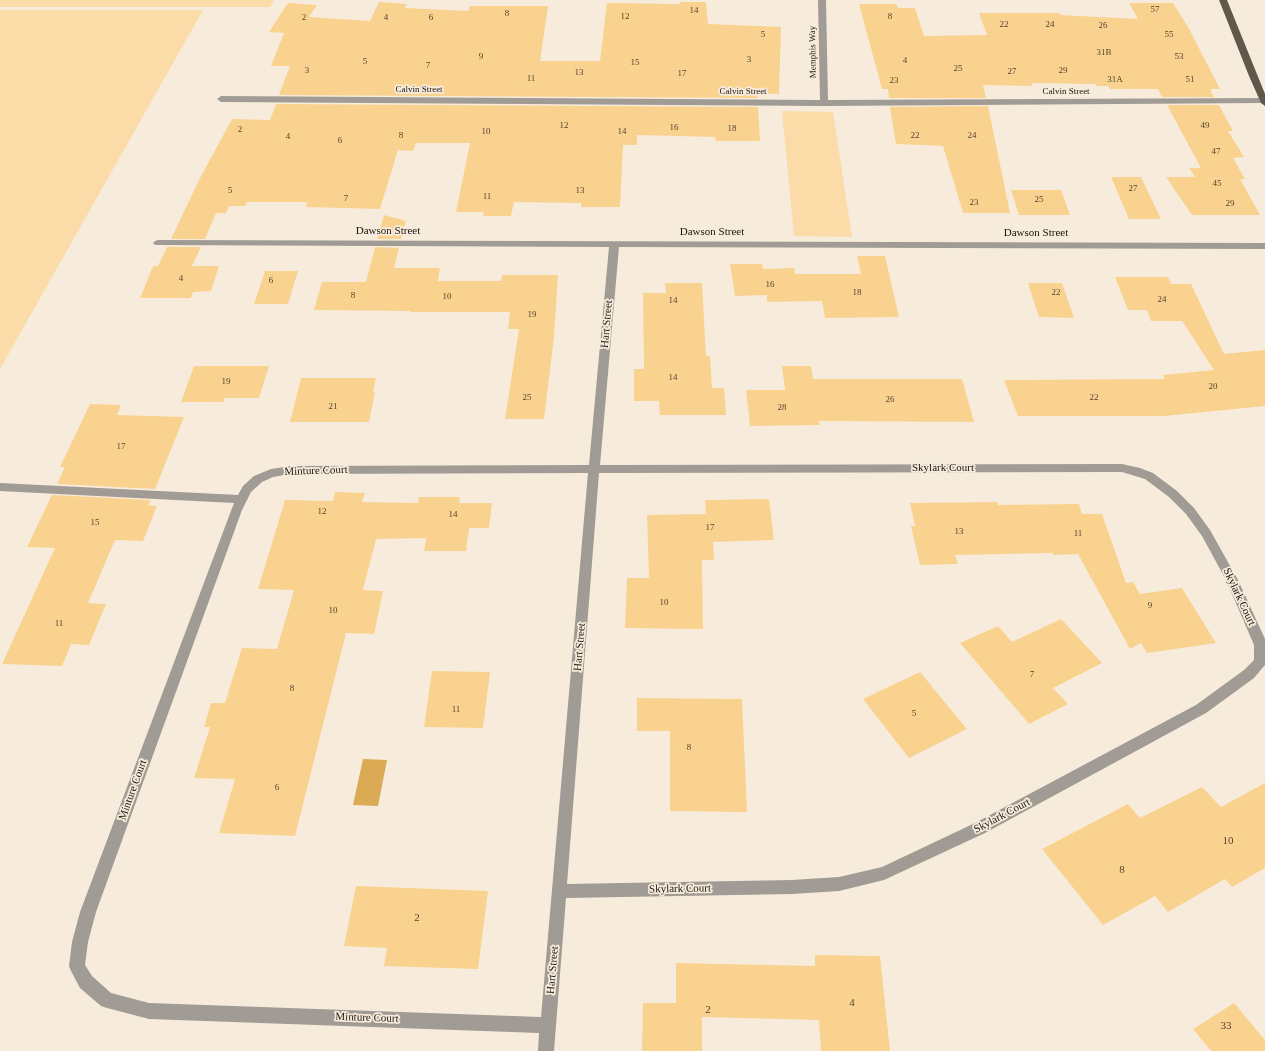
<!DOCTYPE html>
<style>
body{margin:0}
canvas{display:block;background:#f7ecdb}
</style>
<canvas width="1265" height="1051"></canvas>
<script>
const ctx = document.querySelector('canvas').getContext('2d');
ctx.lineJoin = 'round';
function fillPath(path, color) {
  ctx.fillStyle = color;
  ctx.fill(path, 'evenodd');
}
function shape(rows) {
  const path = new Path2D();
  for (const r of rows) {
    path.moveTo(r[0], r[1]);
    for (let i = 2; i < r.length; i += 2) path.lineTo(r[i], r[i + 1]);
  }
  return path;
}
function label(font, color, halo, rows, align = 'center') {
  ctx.font = font + ' "Times New Roman",serif';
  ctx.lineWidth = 3.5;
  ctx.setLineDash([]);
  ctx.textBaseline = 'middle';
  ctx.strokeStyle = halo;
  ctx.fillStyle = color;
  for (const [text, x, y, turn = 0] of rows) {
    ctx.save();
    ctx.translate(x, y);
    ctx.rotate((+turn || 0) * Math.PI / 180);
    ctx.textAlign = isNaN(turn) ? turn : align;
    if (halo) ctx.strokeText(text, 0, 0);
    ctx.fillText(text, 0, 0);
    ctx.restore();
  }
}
const green = shape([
 [0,0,274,0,270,7,0,7],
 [0,10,203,10,0,369],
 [782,111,833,112,852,237,794,236]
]);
const water = shape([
 [363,759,387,760,378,806,353,805]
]);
const building = shape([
 [379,2,407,4,405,8,468,11,470,6,548,6,540,61,600,61,607,3,680,4,680,2,706,2,708,24,781,27,779,94,757,93,757,98,279,95,290,66,271,66,284,33,269,32,288,3,317,5,309,17,370,21],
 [1129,3,1173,3,1188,27,1220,89,1210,89,1214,97,1162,97,1158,89,1110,89,1108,86,1096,86,1096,84,1032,83,1032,86,983,85,986,98,889,98,888,89,882,89,859,4,896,4,898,8,915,8,924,36,987,35,979,13,1059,13,1060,15,1138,19],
 [276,104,758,107,760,141,716,141,715,137,637,135,637,145,623,145,620,207,581,207,581,203,514,202,511,216,483,216,484,212,456,212,470,143,416,143,413,151,398,150,380,209,306,207,307,202,247,202,245,206,229,206,226,213,216,213,205,239,171,239,199,180,232,119,270,120],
 [1167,105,1219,105,1233,131,1228,131,1244,157,1233,158,1245,179,1240,179,1260,215,1192,215,1166,177,1195,177,1189,168,1201,168],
 [988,106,1010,213,963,213,943,146,896,144,890,107],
 [1111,177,1141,177,1161,219,1129,219],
 [1011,190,1061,190,1070,215,1019,215],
 [384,215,406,221,401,239,377,239],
 [167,247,201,247,192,266,219,266,211,291,193,292,191,298,140,298,153,266,158,266],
 [375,247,399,248,394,268,440,268,438,281,501,281,502,275,558,275,554,337,544,419,505,419,519,329,508,329,510,312,410,312,410,311,314,310,322,282,366,282],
 [857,256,885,256,899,317,825,318,822,301,767,302,767,295,735,296,730,264,762,264,763,269,794,268,795,274,861,274],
 [265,271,298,271,288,304,254,304],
 [1115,277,1168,277,1171,284,1191,284,1224,354,1265,350,1265,406,1164,416,1018,416,1004,380,1165,379,1163,375,1214,370,1182,321,1151,321,1147,310,1128,310],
 [665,283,702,283,706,356,710,356,712,388,724,388,726,415,660,415,659,401,634,401,634,369,644,369,643,293,666,293],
 [1028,283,1062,283,1074,318,1039,317],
 [194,366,269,366,259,398,225,398,223,402,181,402],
 [782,366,811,366,813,379,962,379,974,422,819,421,820,425,750,426,746,390,785,390],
 [301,378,376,378,373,392,375,392,369,422,290,422],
 [90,404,121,405,117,415,184,417,155,489,57,484,65,467,60,467],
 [335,492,365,493,362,502,418,503,419,497,460,497,459,503,492,503,489,528,469,528,466,551,424,551,426,538,376,539,363,590,383,591,374,634,346,633,295,836,219,833,235,779,194,778,210,727,204,727,211,703,225,703,242,648,277,649,294,590,258,589,285,500,333,501],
 [52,495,151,500,148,505,157,506,143,541,115,540,88,603,106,604,89,645,71,644,62,666,2,664,55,548,27,547],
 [769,499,774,540,713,542,714,560,702,560,703,629,625,628,627,578,649,578,647,515,706,514,705,500],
 [997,502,998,505,1079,504,1082,514,1102,514,1126,583,1133,582,1140,594,1182,588,1216,643,1147,653,1141,643,1130,649,1078,554,1053,555,1053,553,955,555,958,564,920,565,911,526,915,526,910,503],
 [1061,619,1102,663,1053,688,1068,704,1029,724,960,643,998,626,1012,642],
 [432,671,490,672,483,728,424,727],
 [920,672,967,729,909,758,863,699],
 [637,698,742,699,747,812,670,811,670,731,637,731],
 [1265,783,1265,868,1232,887,1225,879,1168,912,1155,896,1103,925,1042,849,1128,804,1140,818,1202,787,1221,807],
 [356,886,488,891,478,969,384,966,387,948,344,946],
 [815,955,880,956,890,1051,821,1051,819,1020,702,1017,702,1051,642,1051,643,1003,676,1003,676,963,815,966],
 [1234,1003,1265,1040,1265,1051,1211,1051,1193,1029]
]);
const minor = shape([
 [818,0,826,0,828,100,1264,98,1265,103,824,106,221,102,217,99,221,96,820,100,818,0],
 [158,240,1265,243,1265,249,619,247,600,465,1122,464,1140,468,1153,473,1177,491,1194,508,1210,530,1238,580,1265,639,1265,665,1254,678,1206,713,985,833,884,880,839,891,792,894,566,898,554,1051,538,1051,539,1033,149,1019,107,1008,101,1006,80,988,71,971,69,966,72,942,80,912,234,503,0,491,0,483,238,495,243,486,254,476,271,469,290,466,589,465,609,247,155,245,153,243,155,241,158,240],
 [1122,472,1145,479,1169,497,1186,514,1202,536,1226,580,1254,645,1254,660,1244,670,1196,705,975,823,882,867,839,877,792,880,567,884,599,473,1122,472],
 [588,473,541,1017,149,1003,111,993,92,976,85,965,88,942,96,912,242,510,251,492,262,482,273,477,290,474,588,473]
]);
const major = shape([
 [1219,0,1227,0,1265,94,1265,106,1261,103,1249,76,1219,0]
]);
const numberNames = [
 ["57",1155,10],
 ["14",694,11],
 ["8",507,14],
 ["12",625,17],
 ["8",890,17],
 ["2",304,18],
 ["4",386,18],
 ["6",431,18],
 ["22",1004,25],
 ["24",1050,25],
 ["26",1103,26],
 ["5",763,35],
 ["55",1169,35],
 ["31B",1104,53],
 ["9",481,57],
 ["53",1179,57],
 ["3",749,60],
 ["4",905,61],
 ["5",365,62],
 ["15",635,63],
 ["7",428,66],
 ["25",958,69],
 ["3",307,71],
 ["29",1063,71],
 ["27",1012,72],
 ["13",579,73],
 ["17",682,74],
 ["11",531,79],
 ["31A",1115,80],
 ["51",1190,80],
 ["23",894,81],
 ["12",564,126],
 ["49",1205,126],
 ["16",674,128],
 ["18",732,129],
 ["2",240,130],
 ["10",486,132],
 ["14",622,132],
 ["8",401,136],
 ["22",915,136],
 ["24",972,136],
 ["4",288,137],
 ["6",340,141],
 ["47",1216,152],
 ["45",1217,184],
 ["27",1133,189],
 ["5",230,191],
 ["13",580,191],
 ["11",487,197],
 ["7",346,199],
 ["25",1039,200],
 ["23",974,203],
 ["29",1230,204],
 ["4",181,279],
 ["6",271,281],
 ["16",770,285],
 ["18",857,293],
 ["22",1056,293],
 ["8",353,296],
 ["10",447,297],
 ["24",1162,300],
 ["14",673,301],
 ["19",532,315],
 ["14",673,378],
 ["19",226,382],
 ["20",1213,387],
 ["25",527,398],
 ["22",1094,398],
 ["26",890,400],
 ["21",333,407],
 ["28",782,408],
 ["17",121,447],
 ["12",322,512],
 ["14",453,515],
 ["15",95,523],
 ["17",710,528],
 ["13",959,532],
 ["11",1078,534],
 ["10",664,603],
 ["9",1150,606],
 ["10",333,611],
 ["11",59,624],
 ["7",1032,675],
 ["8",292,689],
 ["11",456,710],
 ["5",914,714],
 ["8",689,748],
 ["6",277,788]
];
const farStreetnames = [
 ["Memphis Way",813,52,-91],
 ["Calvin Street",419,90],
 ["Calvin Street",743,92],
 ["Calvin Street",1066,92]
];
const streetNames = [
 ["Dawson Street",388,231],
 ["Dawson Street",712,232],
 ["Dawson Street",1036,233],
 ["Hart Street",607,324,-85],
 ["Skylark Court",943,468],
 ["Minture Court",316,471,-2],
 ["Skylark Court",1239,597,65],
 ["Hart Street",580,647,-85],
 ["Minture Court",133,790,-70],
 ["Skylark Court",1002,816,-28],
 ["Skylark Court",680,889,-1],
 ["Hart Street",553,970,-85],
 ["Minture Court",367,1018,2]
];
const nearNumbernames = [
 ["10",1228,841],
 ["8",1122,870],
 ["2",417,918],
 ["4",852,1003],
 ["2",708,1010],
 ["33",1226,1026]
];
fillPath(green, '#fbdba8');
fillPath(water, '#dbaa54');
fillPath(building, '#fad290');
fillPath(minor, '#a09b94');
fillPath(major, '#60584b');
label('9px', '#524530', null, numberNames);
label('9px', '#1a1610', '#f7ecdb', farStreetnames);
label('11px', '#1a1610', '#f7ecdb', streetNames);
label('11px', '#524530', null, nearNumbernames);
</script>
